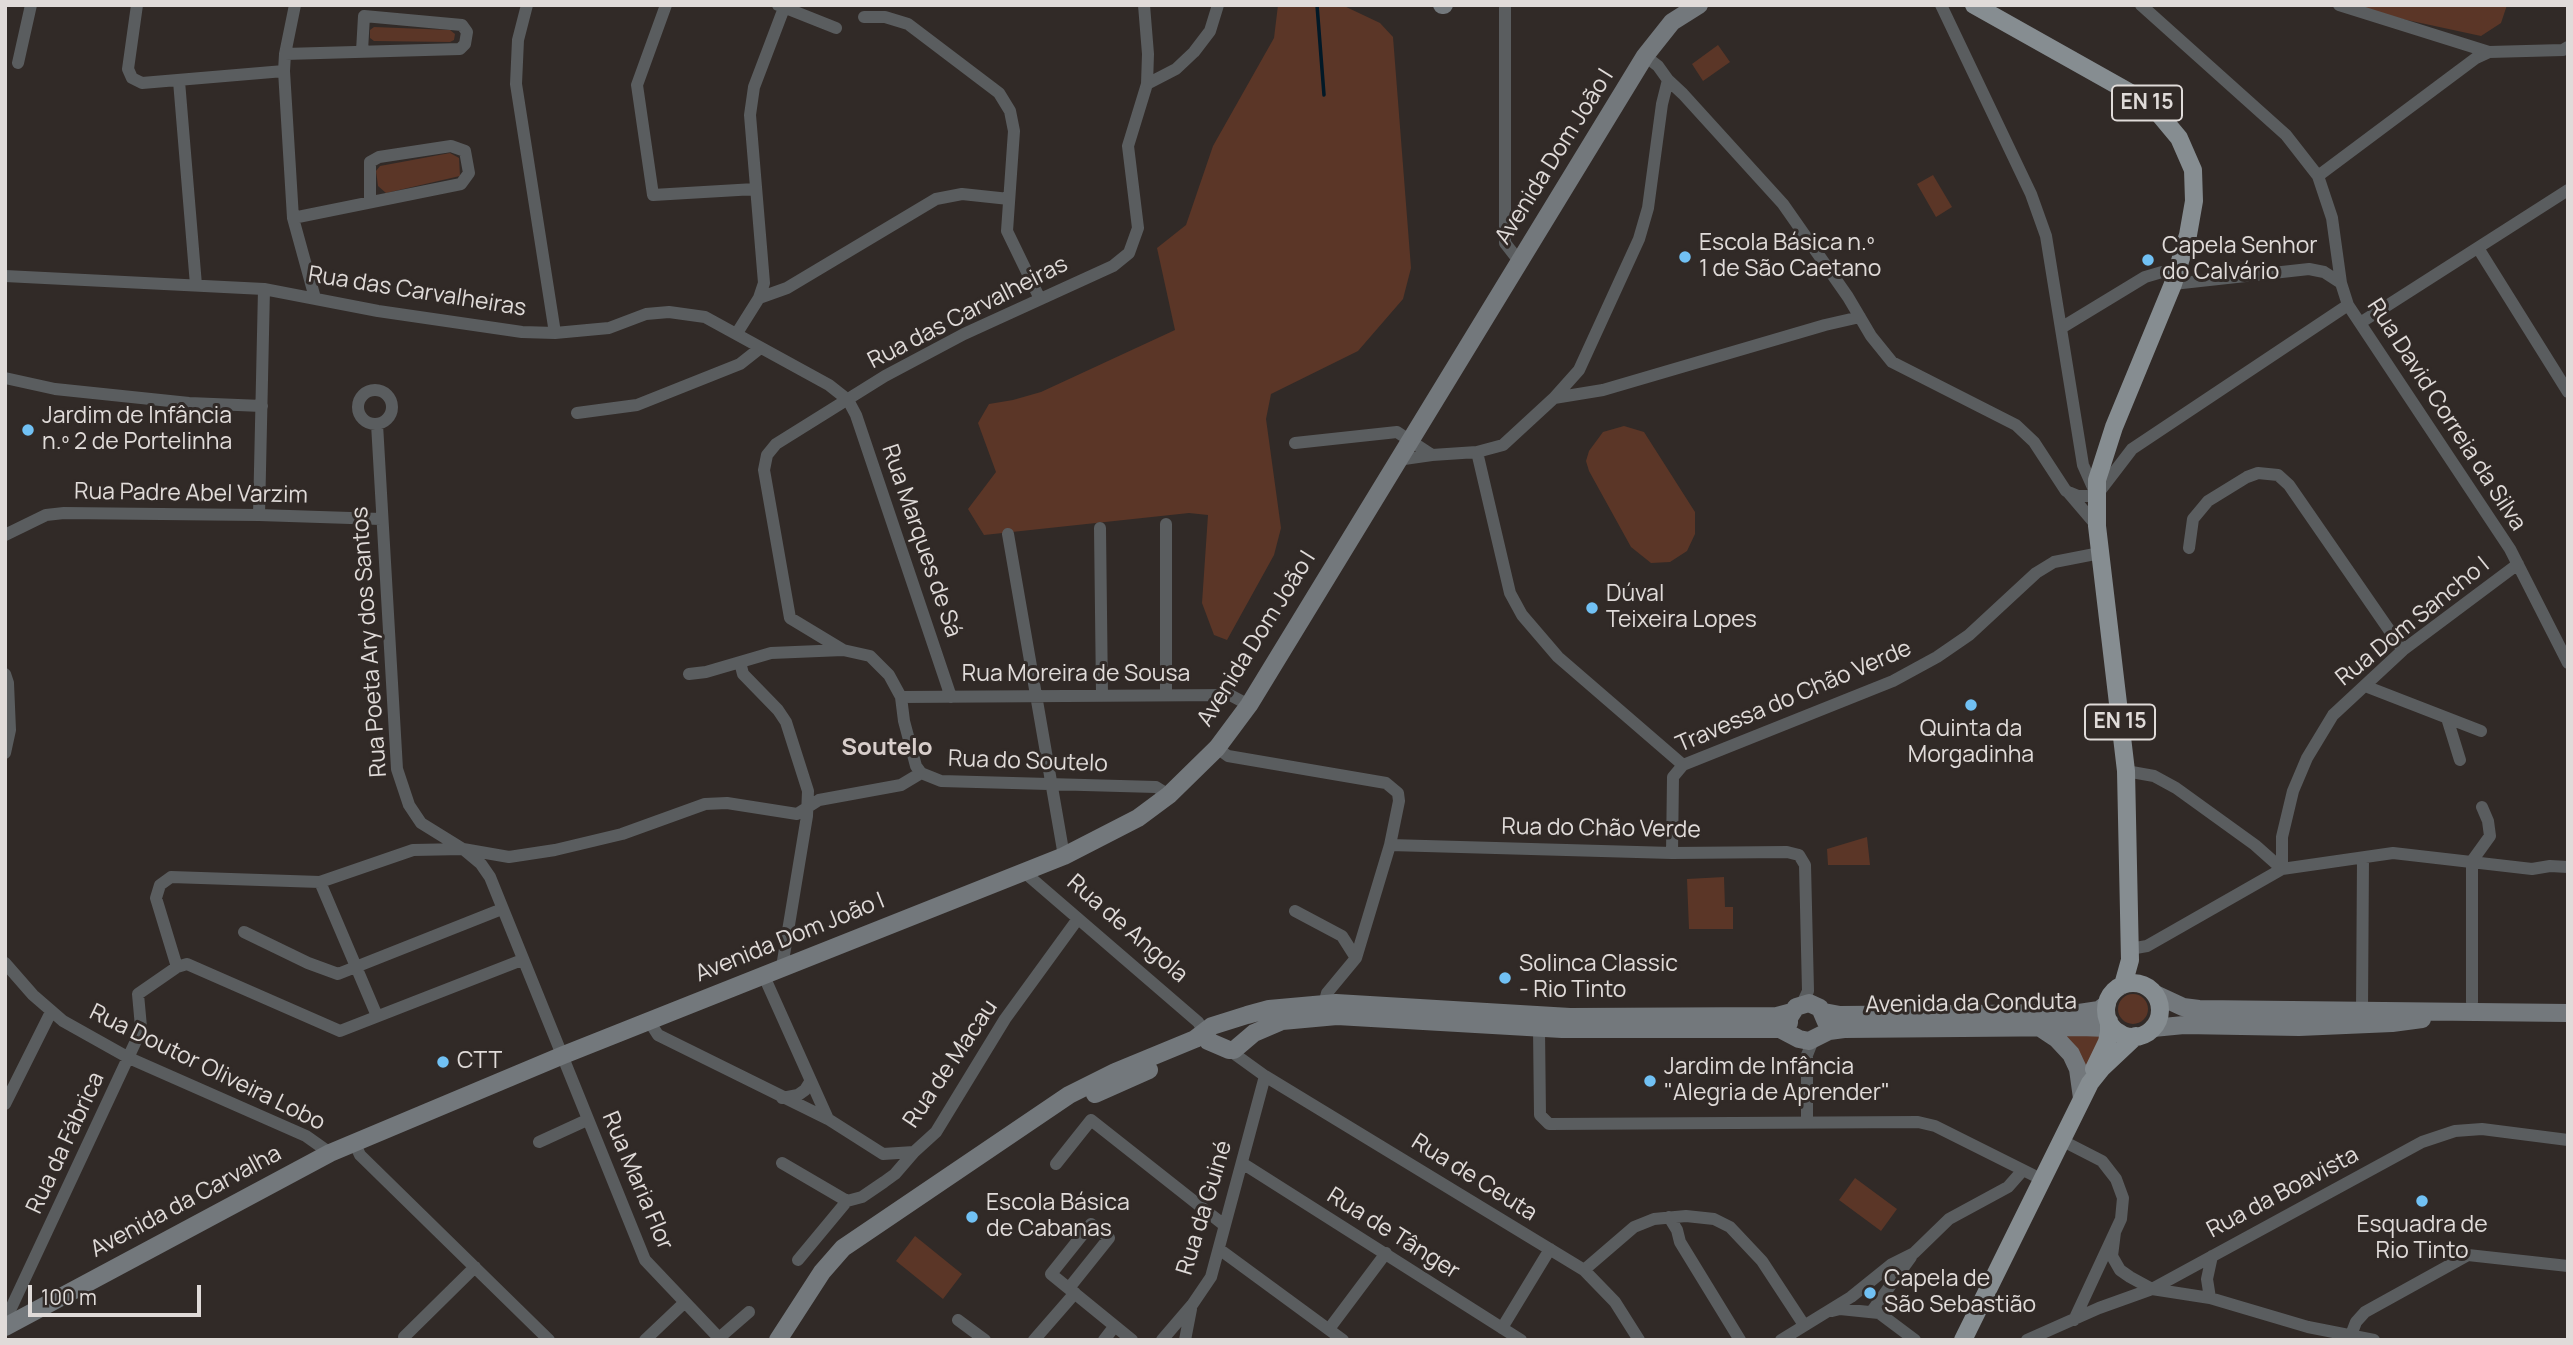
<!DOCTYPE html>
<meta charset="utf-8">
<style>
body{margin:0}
#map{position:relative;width:2573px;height:1345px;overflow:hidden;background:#312a27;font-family:Manrope,sans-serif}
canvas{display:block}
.frame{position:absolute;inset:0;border:7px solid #e0dbd9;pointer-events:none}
.scale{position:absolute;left:28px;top:1285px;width:173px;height:32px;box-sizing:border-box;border:4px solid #e0dbd9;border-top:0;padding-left:9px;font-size:21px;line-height:24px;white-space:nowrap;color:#e0dbd9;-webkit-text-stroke:5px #312a27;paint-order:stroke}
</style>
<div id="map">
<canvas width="2573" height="1345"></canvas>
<div class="frame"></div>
<div class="scale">100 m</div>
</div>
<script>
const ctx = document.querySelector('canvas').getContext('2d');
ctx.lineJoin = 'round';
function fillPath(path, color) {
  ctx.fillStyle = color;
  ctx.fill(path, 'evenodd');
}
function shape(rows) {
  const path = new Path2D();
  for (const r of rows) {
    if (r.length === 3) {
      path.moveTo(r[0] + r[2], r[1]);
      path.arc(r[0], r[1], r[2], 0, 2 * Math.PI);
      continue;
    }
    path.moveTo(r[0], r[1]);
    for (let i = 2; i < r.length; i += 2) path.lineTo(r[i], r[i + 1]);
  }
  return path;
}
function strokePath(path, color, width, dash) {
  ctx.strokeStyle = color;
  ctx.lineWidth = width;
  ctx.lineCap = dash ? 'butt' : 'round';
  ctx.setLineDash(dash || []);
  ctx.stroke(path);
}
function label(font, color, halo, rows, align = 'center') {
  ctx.font = font + ' Manrope,sans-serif';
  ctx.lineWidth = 6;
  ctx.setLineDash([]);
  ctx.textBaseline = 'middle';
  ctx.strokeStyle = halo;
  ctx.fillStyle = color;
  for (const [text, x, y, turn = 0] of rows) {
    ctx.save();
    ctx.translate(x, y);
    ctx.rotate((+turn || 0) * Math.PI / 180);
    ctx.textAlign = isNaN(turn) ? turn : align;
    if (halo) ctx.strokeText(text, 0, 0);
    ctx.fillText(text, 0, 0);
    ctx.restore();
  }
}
const green = shape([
 [1278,5,1342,5,1380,23,1393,37,1411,268,1403,299,1358,351,1271,394,1266,419,1281,528,1274,555,1227,640,1214,635,1202,603,1208,515,1189,513,984,535,968,509,996,472,978,423,989,404,1013,400,1041,392,1175,330,1157,248,1186,225,1213,146,1274,38],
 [2507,5,2501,23,2481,36,2342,6],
 [374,27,450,30,455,34,454,40,450,42,374,41,370,38,370,30],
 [1718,45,1730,62,1703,81,1692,64],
 [450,153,459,158,460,176,386,193,378,186,376,171,380,166],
 [1933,175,1952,207,1936,217,1917,184],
 [1624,426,1644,432,1695,512,1695,534,1687,551,1670,562,1651,563,1631,547,1589,471,1586,461,1589,451,1603,432],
 [1867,837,1870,865,1828,865,1827,849],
 [1724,877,1725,907,1733,907,1733,929,1689,929,1687,879],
 [2133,1009,15],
 [2060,1033,2101,1035,2085,1073],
 [1855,1178,1897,1209,1881,1231,1839,1200],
 [915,1236,962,1274,943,1299,896,1261]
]);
const stream = shape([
 [1317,5,1324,95]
]);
const street = shape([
 [137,5,128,69,132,78,142,83,284,71],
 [295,5,285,54,284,71,293,218,315,298],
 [527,5,518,40,516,84,555,333],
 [666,5,637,85,653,195,755,189],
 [778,5,836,28],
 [1505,5,1505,243,1519,261],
 [1941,5,2031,194,2046,236,2083,465,2095,492],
 [2141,5,2286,135,2318,176,2332,218,2341,283,2348,305,2510,549,2568,663],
 [2339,5,2489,52,2563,50,2568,47],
 [864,17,885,17,908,24,999,93,1010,111,1014,131,1007,231,1040,299],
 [285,54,460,49,465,44,467,32,462,25,364,16,362,51],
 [1645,56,1658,66,1668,80,1683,94,1783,204,1848,297,1871,336,1892,362,2016,425,2034,442,2066,491,2078,496,2096,496],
 [18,63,31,5],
 [179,81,196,285],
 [1147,84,1176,69,1194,52,1210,31,1218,5],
 [2318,176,2476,58,2489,52],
 [293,218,461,184,469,173,465,151,451,146,379,157,370,162,370,202],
 [2478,248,2568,392],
 [5,276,264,289,378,311,522,332,555,333,609,328,646,314,669,312,705,317,829,385,848,400,856,415,951,697],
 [2173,284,2309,269,2324,272,2341,283],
 [759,298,787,288,936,199,962,194,1009,199],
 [2360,323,2568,190],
 [2061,328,2145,277,2162,272,2176,274],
 [737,333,759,298,764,283,750,115,754,87,784,8],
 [5,378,55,389,189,403,262,406],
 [375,407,17],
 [1554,398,1579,370,1639,239,1648,208,1662,104,1668,80],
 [577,413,637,405,740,364,759,349],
 [377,424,397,769,409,805,421,823,463,849,481,864,490,877,645,1260,719,1338,749,1312],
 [1295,443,1397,432,1432,455,1397,460],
 [1477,452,1510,593,1522,615,1558,657,1683,765],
 [1432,455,1477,452,1503,445,1554,398,1603,390,1825,325,1860,317],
 [2068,492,2097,526],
 [2096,496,2132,449,2348,305],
 [259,515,264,289],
 [1100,528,1102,695],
 [1008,534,1064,856],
 [5,535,46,515,64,513,259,515,381,519],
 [2189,548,2193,519,2208,501,2247,477,2258,473,2278,475,2289,485,2403,650],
 [843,650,790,618,764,470,767,455,776,444,885,376,964,334,1113,266,1129,253,1138,228,1128,146,1147,84,1148,54,1144,5],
 [740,662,743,674,778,710,786,722,808,791,807,816,782,967],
 [5,674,8,683,10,730,5,753],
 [689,674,706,672,771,653,843,650,870,656,889,675,901,697,904,721,916,766,921,773,941,781,1156,787,1169,795],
 [2365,686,2481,731],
 [1166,694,1166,524],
 [901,697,1230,695,1249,705],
 [2447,718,2460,760],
 [1217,748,1228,756,1386,783,1398,793,1399,801,1390,845,1356,958,1327,993,1324,1004],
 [2126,771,2154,776,2176,788,2255,845,2282,869],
 [1390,845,1672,853,1787,852,1799,855,1805,865,1808,991,1802,1004],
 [1672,853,1673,777,1683,765,1893,681,1937,657,1969,635,2036,573,2054,562,2100,553],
 [2282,869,2282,837,2293,791,2307,758,2333,715,2403,650,2518,564],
 [1024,872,1198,1022,1206,1034],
 [320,882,413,850,463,849,509,857,555,850,622,834,705,804,727,803,797,814,819,800,901,785,921,773],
 [1295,911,1342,936,1356,958],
 [244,932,308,963,338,974,502,909],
 [2130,949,2147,946,2282,869,2393,853,2532,869,2550,866,2568,867],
 [5,963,33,995,63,1021,129,1058,306,1136,330,1153],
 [177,967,156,898,160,885,171,877,320,882,377,1016],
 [763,974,828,1119],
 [2472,1002,2472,861,2490,836,2488,821,2482,807],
 [2359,1015,2362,1010,2363,859],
 [649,1021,658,1035,828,1119,883,1154,914,1152,936,1132,1005,1019,1077,920],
 [1539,1029,1540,1115,1549,1124,1918,1122,1935,1126,2041,1179],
 [1229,1050,1265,1076,1584,1270,1615,1302,1639,1340],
 [782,1098,798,1095,805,1090,810,1082],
 [5,1104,51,1012],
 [1807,1121,1807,1055,1813,1040],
 [2061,1140,2102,1161,2116,1179,2123,1198,2121,1219,2074,1320],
 [354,1142,360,1155,549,1340],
 [539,1142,587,1120],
 [782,1163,847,1201],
 [1242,1163,1521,1340],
 [1056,1164,1091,1120,1224,1225],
 [1669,1217,1677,1230,1680,1242,1740,1340],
 [2115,1232,2112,1256,2120,1270,2130,1277,2152,1289,2210,1298,2308,1327,2374,1340],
 [1219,1249,1343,1340],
 [798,1260,847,1201,862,1197,884,1182,895,1174,914,1152],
 [1584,1270,1634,1227,1654,1219,1686,1216,1714,1219,1730,1227,1762,1261,1804,1325],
 [1069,1288,1109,1238,1091,1224,1051,1274,1132,1340],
 [2210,1298,2207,1279,2212,1256],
 [1832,1311,1840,1309,1879,1313,1915,1340],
 [1872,1311,1911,1257],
 [958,1320,985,1340],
 [5,1321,135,1043,141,1027,138,994,177,967,187,964,340,1031,522,960],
 [1502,1328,1550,1249],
 [1329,1329,1386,1253],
 [2351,1335,2356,1322,2365,1312,2468,1255,2568,1266],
 [404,1337,475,1267],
 [645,1340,684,1303],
 [1034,1340,1075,1293],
 [1104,1340,1114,1327],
 [1162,1340,1192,1305,1211,1277,1265,1076],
 [1185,1340,1191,1309],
 [1781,1340,1851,1297,1892,1264,1914,1253,1949,1219,2008,1187,2023,1170],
 [2027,1340,2099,1308,2152,1289,2422,1142,2455,1131,2482,1129,2568,1140]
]);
const secondary = shape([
 [1442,5,1444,5],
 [2155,994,2183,1007,2199,1009,2568,1013],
 [1824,1012,1840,1015,2079,1013,2099,1010,2107,1004],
 [1789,1023,1789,1018,1796,1007,1809,1003,1820,1008,1826,1022],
 [2039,1027,2057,1039,2071,1054,2078,1069,2082,1098],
 [2153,1028,2184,1025,2299,1027,2392,1023,2422,1019],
 [1208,1029,1206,1037,1208,1041,1229,1050,1234,1050,1254,1033,1282,1021,1337,1016,1562,1029,1780,1029,1799,1039,1809,1041,1829,1031,1844,1029,2080,1027,2108,1028,2120,1033],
 [1095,1094,1149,1070],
 [5,1327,330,1153,561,1056,1064,856,1138,818,1169,795,1217,748,1249,705,1645,56,1672,22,1699,5],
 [778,1340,822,1272,843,1248,1069,1095,1115,1072,1195,1039,1212,1026,1247,1015,1269,1009,1336,1003,1570,1017,1777,1016,1792,1012]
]);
const primary = shape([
 [1974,5,2145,101,2159,114,2179,138,2193,170,2194,201,2188,235,2173,284,2114,427,2097,480,2097,526,2126,771,2130,960,2123,985],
 [2133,1010,27],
 [2094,1069,2107,1042,2109,1032,2109,1021],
 [1963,1340,2090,1083,2102,1068,2136,1036]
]);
const markers = [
 [1685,257,7,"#71c1f4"],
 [2148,260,7,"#71c1f4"],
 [28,430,7,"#71c1f4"],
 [1592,608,7,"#71c1f4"],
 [1971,705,7,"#71c1f4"],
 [1505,978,7,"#71c1f4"],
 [443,1062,7,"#71c1f4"],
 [1650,1081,7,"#71c1f4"],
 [2422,1201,7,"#71c1f4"],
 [972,1217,7,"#71c1f4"],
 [1870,1293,7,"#71c1f4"]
];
const shields = [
 [2147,103,70],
 [2120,722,70]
];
const shieldNames = [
 ["EN 15",2147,103],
 ["EN 15",2120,722]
];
const streetNames = [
 ["Avenida Dom João I",1555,157,-58],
 ["Rua das Carvalheiras",417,292,9],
 ["Rua das Carvalheiras",968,313,-27],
 ["Rua David Correia da Silva",2446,415,57],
 ["Rua Padre Abel Varzim",191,494,1],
 ["Rua Marques de Sá",921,541,71],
 ["Rua Dom Sancho I",2413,622,-39],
 ["Avenida Dom João I",1257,639,-58],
 ["Rua Poeta Ary dos Santos",370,642,-94],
 ["Rua Moreira de Sousa",1076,675],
 ["Travessa do Chão Verde",1794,697,-23],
 ["Rua do Soutelo",1028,762,2],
 ["Rua do Chão Verde",1601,829,1],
 ["Rua de Angola",1127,929,41],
 ["Avenida Dom João I",790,938,-22],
 ["Avenida da Conduta",1971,1004,-1],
 ["Rua de Macau",951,1064,-56],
 ["Rua Doutor Oliveira Lobo",207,1068,26],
 ["Rua da Fábrica",66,1143,-65],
 ["Rua de Ceuta",1474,1178,32],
 ["Rua Maria Flor",637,1181,67],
 ["Rua da Boavista",2283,1193,-28],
 ["Avenida da Carvalha",186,1202,-28],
 ["Rua da Guiné",1205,1208,-73],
 ["Rua de Tânger",1393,1234,32]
];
const poiNames = [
 ["Escola Básica n.º",1699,244],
 ["1 de São Caetano",1699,270],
 ["Capela Senhor",2162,247],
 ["do Calvário",2162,273],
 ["Jardim de Infância",42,417],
 ["n.º 2 de Portelinha",42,443],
 ["Dúval",1606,595],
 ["Teixeira Lopes",1606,621],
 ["Quinta da",1971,730,"center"],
 ["Morgadinha",1971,756,"center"],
 ["Solinca Classic",1519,965],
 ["- Rio Tinto",1519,991],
 ["CTT",457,1062],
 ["Jardim de Infância",1664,1068],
 ["\"Alegria de Aprender\"",1664,1094],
 ["Escola Básica",986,1204],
 ["de Cabanas",986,1230],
 ["Esquadra de",2422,1226,"center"],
 ["Rio Tinto",2422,1252,"center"],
 ["Capela de",1884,1280],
 ["São Sebastião",1884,1306]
];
const neighbourhoodNames = [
 ["Soutelo",887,748]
];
fillPath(green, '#5b3627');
strokePath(stream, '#021927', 3.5);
strokePath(street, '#5a5d5f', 12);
strokePath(secondary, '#73787c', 18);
strokePath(primary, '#868d91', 18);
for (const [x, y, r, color] of markers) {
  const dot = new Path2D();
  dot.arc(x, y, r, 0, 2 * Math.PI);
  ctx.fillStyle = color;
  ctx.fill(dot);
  strokePath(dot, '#312a27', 2.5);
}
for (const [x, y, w] of shields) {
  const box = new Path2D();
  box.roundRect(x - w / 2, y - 17.5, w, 35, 5);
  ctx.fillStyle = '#312a27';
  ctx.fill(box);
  strokePath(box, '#e0dbd9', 2);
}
label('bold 21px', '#e0dbd9', null, shieldNames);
label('23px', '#e0dbd9', '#312a27', streetNames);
label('23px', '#e0dbd9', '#312a27', poiNames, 'left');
label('bold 24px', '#d8cecb', '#312a27', neighbourhoodNames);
</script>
